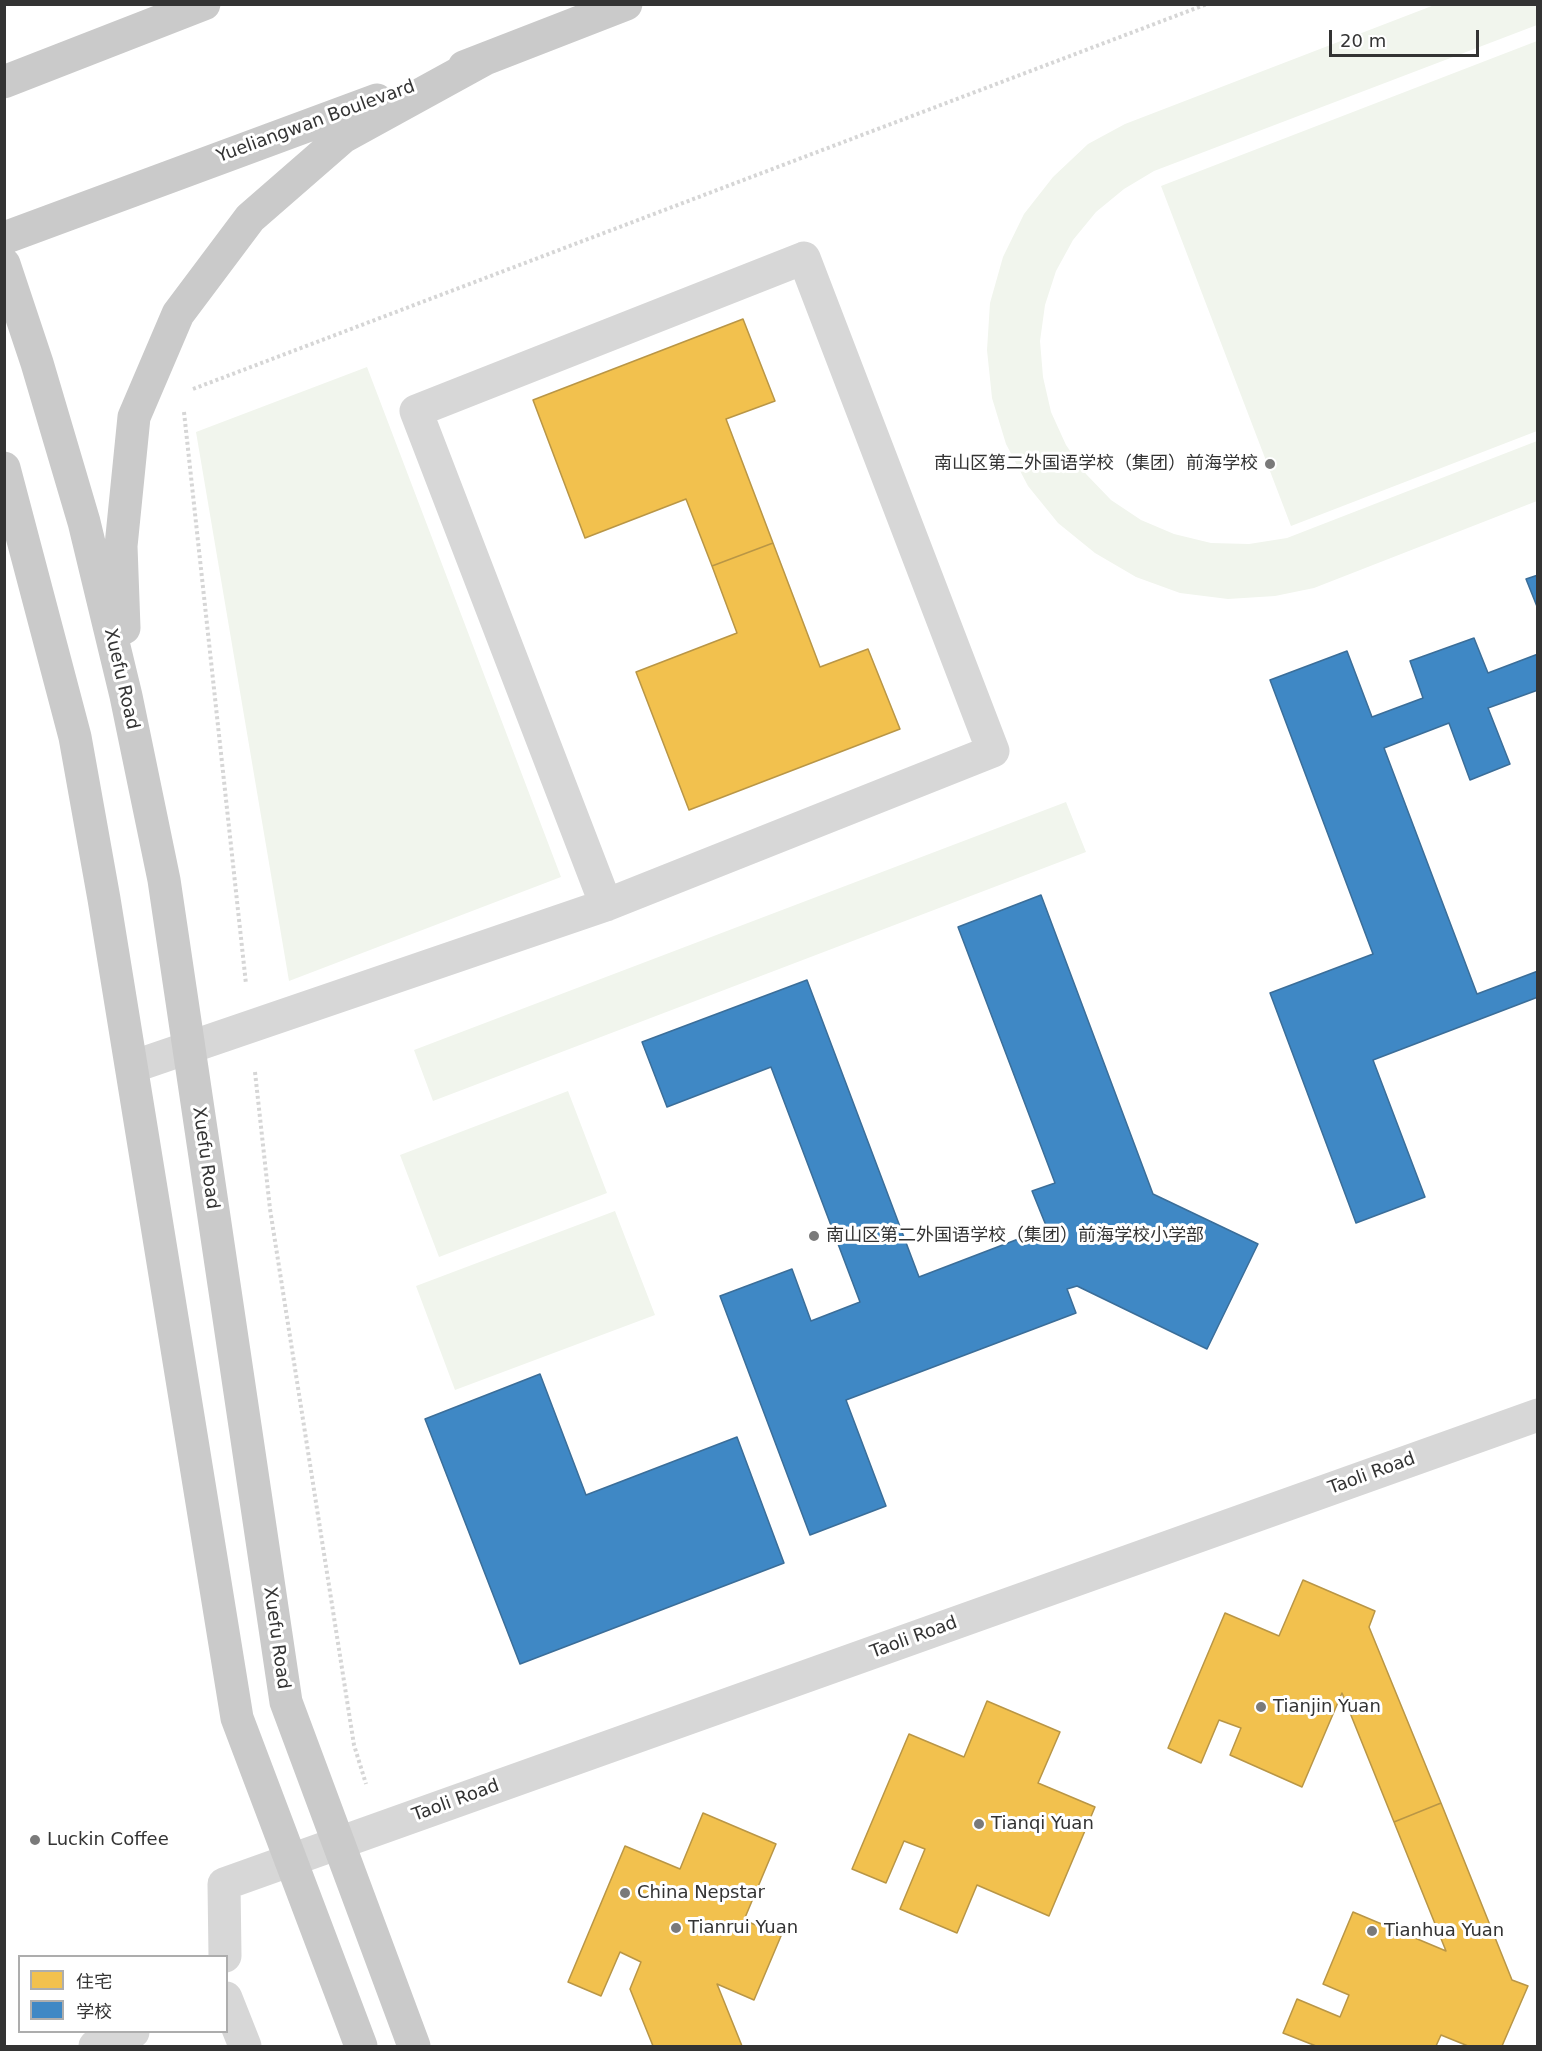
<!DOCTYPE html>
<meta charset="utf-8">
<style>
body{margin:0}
#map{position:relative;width:1542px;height:2051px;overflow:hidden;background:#fff;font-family:"DejaVu Sans","Noto Sans SC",sans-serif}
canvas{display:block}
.frame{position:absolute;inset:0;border:6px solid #333;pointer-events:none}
.legend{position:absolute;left:18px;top:1955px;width:210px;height:78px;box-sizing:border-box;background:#fff;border:2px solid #adadad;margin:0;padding:8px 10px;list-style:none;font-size:18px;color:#333}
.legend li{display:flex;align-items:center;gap:12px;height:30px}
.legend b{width:30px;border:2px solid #adadad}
.scale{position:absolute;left:1329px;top:30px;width:150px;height:27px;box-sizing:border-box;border:3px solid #333;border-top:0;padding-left:8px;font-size:18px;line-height:21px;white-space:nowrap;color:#333;-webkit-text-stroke:4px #fff;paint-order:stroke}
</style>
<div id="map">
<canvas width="1542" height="2051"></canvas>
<div class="frame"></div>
<ul class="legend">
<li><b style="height:16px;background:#f2c14e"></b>住宅</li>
<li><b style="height:16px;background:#3f88c5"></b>学校</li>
</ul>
<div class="scale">20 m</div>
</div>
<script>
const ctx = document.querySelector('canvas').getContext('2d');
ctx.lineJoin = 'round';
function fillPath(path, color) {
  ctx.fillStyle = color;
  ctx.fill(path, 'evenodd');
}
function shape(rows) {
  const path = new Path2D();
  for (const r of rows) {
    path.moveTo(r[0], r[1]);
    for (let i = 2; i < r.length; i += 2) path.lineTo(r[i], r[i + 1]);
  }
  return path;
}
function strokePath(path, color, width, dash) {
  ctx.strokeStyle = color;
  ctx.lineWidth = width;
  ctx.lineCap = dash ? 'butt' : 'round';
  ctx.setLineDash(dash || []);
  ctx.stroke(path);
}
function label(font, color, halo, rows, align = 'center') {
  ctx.font = font + ' "DejaVu Sans","Noto Sans SC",sans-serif';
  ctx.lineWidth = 6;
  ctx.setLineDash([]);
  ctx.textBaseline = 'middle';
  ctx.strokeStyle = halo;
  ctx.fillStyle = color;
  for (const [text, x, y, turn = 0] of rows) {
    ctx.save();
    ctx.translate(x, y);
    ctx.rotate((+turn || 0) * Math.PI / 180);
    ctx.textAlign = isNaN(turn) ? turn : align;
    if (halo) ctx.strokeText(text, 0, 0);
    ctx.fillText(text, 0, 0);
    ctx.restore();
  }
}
const green = shape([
 [1437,4,1537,5,1537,25,1154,171,1124,189,1096,212,1073,240,1056,271,1045,305,1040,341,1043,377,1051,412,1066,445,1086,474,1111,500,1141,520,1174,534,1211,543,1249,544,1287,538,1537,441,1537,501,1314,588,1275,596,1228,599,1180,593,1136,577,1095,553,1058,523,1028,486,1006,444,992,398,987,350,990,303,1003,257,1024,214,1053,177,1088,144,1125,124],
 [1537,41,1537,431,1291,526,1161,186],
 [367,367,561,877,289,981,196,432],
 [1066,802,1086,852,433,1101,414,1050],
 [568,1091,607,1193,439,1257,400,1155],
 [615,1211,655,1315,455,1390,416,1286]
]);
const homes = shape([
 [743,319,775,401,726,419,773,543,712,566,686,499,585,538,533,400,743,319],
 [773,543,820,667,868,649,900,729,689,810,636,672,737,633,712,566,773,543],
 [1303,1580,1375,1611,1369,1627,1441,1803,1394,1822,1342,1693,1302,1787,1230,1755,1241,1728,1219,1720,1201,1763,1168,1748,1225,1613,1279,1636,1303,1580],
 [987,1701,1060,1732,1038,1783,1095,1807,1049,1916,977,1885,957,1933,900,1909,925,1849,904,1841,886,1883,852,1869,909,1734,964,1757,987,1701],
 [1441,1803,1512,1980,1528,1986,1502,2046,1468,2046,1441,2035,1436,2046,1316,2046,1283,2033,1297,1999,1340,2017,1349,1995,1323,1984,1353,1912,1446,1951,1394,1822,1441,1803],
 [703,1813,776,1844,744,1920,781,1936,754,2000,717,1984,742,2046,653,2046,630,1989,641,1962,620,1952,601,1996,568,1982,625,1846,680,1869,703,1813]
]);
const schools = shape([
 [1538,575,1538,609,1526,579,1538,575],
 [1474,638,1488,673,1538,654,1538,690,1488,708,1510,764,1470,780,1449,723,1384,748,1477,994,1538,971,1538,997,1373,1060,1425,1197,1356,1223,1270,993,1373,954,1270,680,1347,651,1372,717,1423,698,1410,661,1474,638],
 [1041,895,1153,1194,1258,1244,1207,1349,1077,1286,1067,1289,1076,1313,846,1400,886,1506,810,1535,720,1296,792,1269,811,1321,860,1302,771,1067,667,1107,642,1042,807,980,919,1277,1047,1228,1032,1191,1055,1183,958,927,1041,895],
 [540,1374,586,1495,737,1437,784,1563,520,1664,425,1419,540,1374]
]);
const path = shape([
 [193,389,1207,4],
 [184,412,246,984],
 [255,1072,270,1209,354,1745,366,1784]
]);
const minor = shape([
 [132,1067,606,905,993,751,804,258,416,411,606,905],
 [225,1956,224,1884,1538,1415],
 [226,1998,245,2046],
 [95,2046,133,2032]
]);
const major = shape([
 [464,67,626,4],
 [4,82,204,4],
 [4,238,377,100],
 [4,264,37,363,84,522,126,696,164,880,286,1702,414,2046],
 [4,468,75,737,104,899,237,1718,361,2046],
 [124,628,121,546,134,417,178,314,250,218,343,137,485,59]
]);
const markers = [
 [1270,464,6,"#7a7a7a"],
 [814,1236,6,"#7a7a7a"],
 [1261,1707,6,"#7a7a7a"],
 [979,1824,6,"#7a7a7a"],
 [35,1840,6,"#7a7a7a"],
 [625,1893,6,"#7a7a7a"],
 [676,1928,6,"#7a7a7a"],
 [1372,1931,6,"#7a7a7a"]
];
const streetNames = [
 ["Yueliangwan Boulevard",316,122,-20],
 ["Xuefu Road",121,679,77],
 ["Xuefu Road",205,1158,82],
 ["Taoli Road",1372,1474,-20],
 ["Xuefu Road",276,1638,82],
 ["Taoli Road",914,1638,-20],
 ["Taoli Road",456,1801,-20]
];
const poiNames = [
 ["南山区第二外国语学校（集团）前海学校",1258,464,"right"],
 ["南山区第二外国语学校（集团）前海学校小学部",826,1236],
 ["Tianjin Yuan",1273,1707],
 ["Tianqi Yuan",991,1824],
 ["Luckin Coffee",47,1840],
 ["China Nepstar",637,1893],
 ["Tianrui Yuan",688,1928],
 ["Tianhua Yuan",1384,1931]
];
fillPath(green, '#f1f5ed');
fillPath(homes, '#f2c14e');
strokePath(homes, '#b99646', 1.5);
fillPath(schools, '#3f88c5');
strokePath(schools, '#3b6e99', 1.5);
strokePath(path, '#d6d6d6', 4, [3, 3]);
strokePath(minor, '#d7d7d7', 33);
strokePath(major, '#cacaca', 33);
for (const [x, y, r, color] of markers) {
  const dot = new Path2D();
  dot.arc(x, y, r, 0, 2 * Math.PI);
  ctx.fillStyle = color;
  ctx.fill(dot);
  strokePath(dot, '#fff', 2);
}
label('18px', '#333', '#fff', streetNames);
label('18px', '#333', '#fff', poiNames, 'left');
</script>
